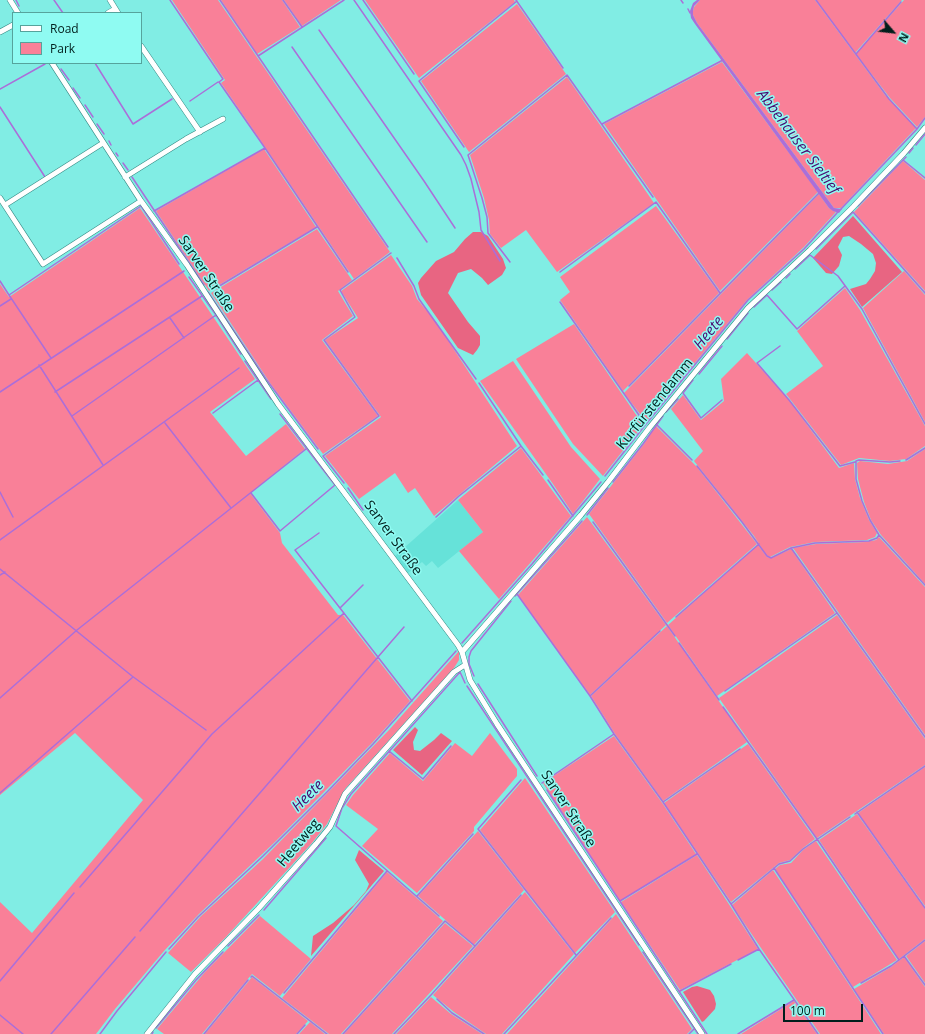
<!DOCTYPE html>
<meta charset="utf-8">
<style>
body{margin:0}
#map{position:relative;width:925px;height:1034px;overflow:hidden;background:#81ede4;font-family:"Open Sans",sans-serif}
canvas{display:block}
.legend{position:absolute;left:12px;top:12px;width:130px;height:52px;box-sizing:border-box;background:#8ffbf2;border:1px solid #56a39c;margin:0;padding:5px 7px;list-style:none;font-size:12px;color:#001e1c}
.legend li{display:flex;align-items:center;gap:8px;height:20px}
.legend b{width:20px;border:1px solid #56a39c}
.north{position:absolute;left:873px;top:12px;width:40px;height:40px;-webkit-text-stroke:3px #8ffbf2;paint-order:stroke;rotate:118deg;font-size:11px;font-weight:700;line-height:16px;text-align:center;color:#001e1c}
.north::after{content:'';display:block;margin:auto;width:14px;height:18px;background:#001e1c;clip-path:polygon(50% 0,100% 100%,50% 72%,0 100%)}
.scale{position:absolute;left:783px;top:1004px;width:80px;height:18px;box-sizing:border-box;border:2px solid #001e1c;border-top:0;padding-left:5px;font-size:12px;line-height:14px;white-space:nowrap;color:#001e1c;-webkit-text-stroke:3px #8ffbf2;paint-order:stroke}
</style>
<div id="map">
<canvas width="925" height="1034"></canvas>
<ul class="legend">
<li><b style="height:5px;background:#fff"></b>Road</li>
<li><b style="height:11px;background:#f98098"></b>Park</li>
</ul>
<div class="north">N</div>
<div class="scale">100 m</div>
</div>
<script>
const ctx = document.querySelector('canvas').getContext('2d');
ctx.lineJoin = 'round';
function fillPath(path, color) {
  ctx.fillStyle = color;
  ctx.fill(path, 'evenodd');
}
function shape(rows) {
  const path = new Path2D();
  for (const r of rows) {
    path.moveTo(r[0], r[1]);
    for (let i = 2; i < r.length; i += 2) path.lineTo(r[i], r[i + 1]);
  }
  return path;
}
function strokePath(path, color, width, dash) {
  ctx.strokeStyle = color;
  ctx.lineWidth = width;
  ctx.lineCap = dash ? 'butt' : 'round';
  ctx.setLineDash(dash || []);
  ctx.stroke(path);
}
function label(font, color, halo, rows, align = 'center') {
  ctx.font = font + ' "Open Sans",sans-serif';
  ctx.lineWidth = 3;
  ctx.setLineDash([]);
  ctx.textBaseline = 'middle';
  ctx.strokeStyle = halo;
  ctx.fillStyle = color;
  for (const [text, x, y, turn = 0] of rows) {
    ctx.save();
    ctx.translate(x, y);
    ctx.rotate((+turn || 0) * Math.PI / 180);
    ctx.textAlign = isNaN(turn) ? turn : align;
    if (halo) ctx.strokeText(text, 0, 0);
    ctx.fillText(text, 0, 0);
    ctx.restore();
  }
}
const built = shape([
 [458,500,483,532,438,568,432,561,426,566,422,562,408,573,395,556]
]);
const green = shape([
 [172,0,218,0,390,252,354,279,265,147,221,83,225,80],
 [221,0,282,0,300,27,257,54],
 [284,0,341,0,302,26],
 [365,0,514,0,515,2,419,78],
 [700,0,815,0,885,95,916,128,841,208,834,208,697,23,693,15,693,11,694,7],
 [816,0,902,0,855,53],
 [904,0,925,0,925,117,917,127,890,98,856,54],
 [517,4,566,74,469,152,421,81],
 [722,62,818,192,720,291,604,124],
 [567,77,654,203,557,272,526,230,501,248,490,234,489,220,484,198,470,155],
 [264,149,316,227,209,291,156,211],
 [903,161,925,180,925,291,854,212],
 [819,194,829,208,836,212,804,247,747,300,646,422,624,393],
 [656,206,719,293,623,391,560,300,570,292,560,277],
 [140,208,255,379,210,412,246,456,286,424,305,449,250,493,280,533,282,543,338,615,343,615,410,701,372,743,276,841,199,914,164,951,115,1009,96,1034,0,1034,0,902,32,933,143,800,75,733,0,795,0,284,9,297],
 [317,229,352,280,338,291,353,316,322,340,378,416,323,454,270,383,211,293],
 [391,255,412,286,417,299,436,322,517,446,434,516,415,488,408,493,395,473,359,499,325,456,381,417,325,340,358,318,341,291],
 [904,271,925,295,925,422,863,308],
 [845,288,860,310,925,426,925,446,906,459,890,461,859,458,841,465,786,394,823,366,797,331],
 [574,324,639,419,644,424,603,476,573,444,516,359],
 [747,353,788,399,839,468,854,463,855,479,860,498,869,520,877,533,875,537,867,540,815,542,790,547,770,557,766,555,754,536,694,461,703,451,671,409,683,395,701,420,724,401,721,379],
 [513,361,571,447,600,479,573,514,553,484,480,381],
 [656,426,697,467,757,544,667,623,589,514,644,444],
 [521,448,571,516,499,599,459,551,483,532,458,500],
 [925,449,925,584,881,535,871,520,864,502,858,479,857,463,860,461,888,464,907,461],
 [587,517,666,625,590,695,518,595],
 [879,537,925,587,925,735,793,548,816,544,866,542,876,540],
 [758,545,767,557,772,558,791,549,835,613,717,696,668,625],
 [837,615,925,739,925,765,817,838,719,698],
 [667,626,747,742,663,801,615,734,591,696],
 [459,651,459,660,454,668,345,789,327,824,312,843,226,937,191,972,168,953,201,916,263,859,389,730],
 [490,733,517,769,517,776,474,827,474,831,417,893,362,846,378,829,346,805,353,795,390,753,423,781,455,743,472,756],
 [614,736,663,804,696,854,620,901,543,783],
 [748,744,815,839,803,848,790,860,779,863,731,902,664,803],
 [925,767,925,906,858,813],
 [525,778,615,912,575,953,480,830],
 [857,814,925,909,925,939,899,959,819,840],
 [478,831,524,890,474,945,418,896],
 [816,841,897,960,853,987,775,869,780,865,791,863,803,850],
 [697,855,758,949,680,990,621,902],
 [773,870,852,989,881,1034,820,1034,761,948,732,905],
 [387,872,443,921,341,1034,329,1034,282,998],
 [525,892,574,954,502,1034,486,1034,454,1012,433,995],
 [616,914,692,1029,687,1034,507,1034],
 [260,916,311,959,280,996,252,974,202,1034,164,1034,157,1029,205,972],
 [445,923,473,946,392,1034,344,1034],
 [925,941,925,983,906,956],
 [904,957,925,987,925,1034,884,1034,854,989,891,967],
 [252,977,308,1021,296,1034,205,1034],
 [431,997,451,1014,482,1034,396,1034],
 [794,1001,817,1034,741,1034],
 [310,1022,325,1034,299,1034]
]);
const forest = shape([
 [853,216,902,272,862,307,850,289,866,284,870,279,875,271,876,263,873,254,861,244,849,236,843,237,838,247,842,255,839,266,832,274,826,273,813,258],
 [473,232,481,232,488,236,503,259,506,268,502,275,488,285,482,278,471,269,458,273,448,293,468,322,480,336,480,345,477,350,473,355,458,348,421,295,418,283,421,278,436,261,454,252,465,239],
 [415,727,418,730,413,742,414,750,420,751,434,740,441,733,452,741,422,775,393,750],
 [359,850,384,871,311,956,313,936,333,923,354,905,366,891,369,884,355,860],
 [697,986,710,990,714,996,716,1004,715,1009,704,1021,702,1022,683,992,692,987]
]);
const water = shape([
 [697,0,700,0,694,6,693,11,693,15,697,23,834,208,842,209,839,213,833,211,829,208,695,24,691,18,690,11,693,3]
]);
const stream = shape([
 [16,0,19,6],
 [54,0,63,13],
 [170,0,223,79,219,82,265,148,348,272],
 [220,0,388,247],
 [283,0,302,27],
 [354,0,461,155,466,165,471,179,479,212,481,230,500,261],
 [363,0,414,74],
 [516,0,563,68],
 [681,0,683,3],
 [816,0,889,99,917,129],
 [688,9,690,13],
 [319,30,424,181,455,228],
 [292,47,427,242],
 [856,54,901,2],
 [258,56,344,0],
 [95,63,133,124,172,99],
 [61,69,69,80],
 [73,88,80,98],
 [0,89,45,64],
 [190,101,218,82],
 [85,105,93,117],
 [0,107,45,177],
 [97,124,104,134],
 [602,124,723,60],
 [109,141,111,145],
 [916,145,925,134],
 [464,147,419,81,517,1],
 [116,153,118,156],
 [909,153,913,148],
 [903,160,925,178],
 [123,163,128,170],
 [132,177,204,285],
 [858,206,906,157],
 [841,209,917,129,925,118],
 [154,211,265,148],
 [816,249,853,212,925,293],
 [397,258,414,286,419,299,476,379],
 [510,262,488,233,487,217,482,198,468,155,567,75,653,197],
 [795,269,810,255,838,276,862,309,925,424],
 [560,272,656,202,720,293],
 [189,277,216,315,241,354],
 [786,278,790,274],
 [0,281,9,295],
 [216,288,317,227],
 [772,290,781,282],
 [208,292,266,379,318,449],
 [560,302,641,418],
 [0,306,11,299],
 [754,307,767,295,797,329,845,286],
 [170,318,184,338],
 [727,339,748,313],
 [780,346,757,363,789,400,840,466,855,462],
 [51,358,9,295,141,206,179,264],
 [245,361,271,399],
 [39,365,103,465],
 [699,374,722,346],
 [479,383,521,446,543,475],
 [629,386,820,192],
 [0,392,184,271],
 [55,392,202,296],
 [683,393,701,418,722,400],
 [683,393,693,380],
 [666,412,678,399],
 [213,413,258,380],
 [72,416,216,315],
 [165,423,231,508],
 [656,424,692,460],
 [906,460,925,448],
 [900,461,890,462,859,460,856,461,856,479,862,501,870,520,879,535,925,585],
 [697,466,742,522,767,556,771,558,791,548,815,543,869,541,877,538,879,535],
 [605,476,646,424,748,300,804,249,837,213,838,211],
 [548,480,573,516],
 [613,482,643,444,663,416],
 [344,483,323,456,379,416,324,340,355,317,340,290,391,253],
 [348,488,363,510],
 [0,492,13,517],
 [251,493,280,531,335,485,280,414],
 [587,515,608,488],
 [436,517,459,496,520,447],
 [593,522,675,636],
 [319,533,295,550,412,701],
 [0,540,239,368],
 [791,548,925,737],
 [0,569,132,676,206,730],
 [0,575,5,572],
 [517,594,590,696,614,734,663,802,731,904,759,949,818,1034],
 [515,596,582,521],
 [340,608,363,585],
 [676,617,759,544],
 [462,643,532,564,601,482],
 [679,643,719,700],
 [474,676,469,664,469,657,471,651,511,601],
 [478,684,537,776],
 [467,686,639,945],
 [725,691,837,613],
 [590,696,660,631],
 [0,698,77,630,306,449],
 [723,707,817,839,899,960],
 [389,751,423,779,451,746],
 [521,780,478,829,576,955],
 [542,783,614,734],
 [547,790,707,1034],
 [0,793,133,677],
 [663,802,740,749],
 [857,812,925,908],
 [855,814,925,766],
 [774,868,883,1034],
 [80,887,212,734,344,613],
 [417,896,473,834],
 [620,901,697,854],
 [731,904,779,864,790,861,803,849,850,817],
 [264,910,326,838],
 [439,916,336,826,342,808,351,794,460,672,465,683],
 [140,931,404,627],
 [228,946,259,915],
 [169,949,198,917,263,856,328,791,373,744,456,651],
 [643,952,698,1034],
 [904,956,925,985],
 [738,960,759,949],
 [251,977,252,976,327,1034],
 [0,981,74,893],
 [861,983,891,966,925,940],
 [680,991,731,964],
 [284,993,387,871],
 [437,999,452,1013,484,1034],
 [0,1015,23,1034],
 [156,1028,196,980,223,952],
 [51,1034,135,937],
 [100,1034,117,1011,166,952],
 [152,1034,153,1032],
 [204,1034,248,980],
 [297,1034,305,1025],
 [343,1034,445,921,475,946],
 [394,1034,431,995,521,895],
 [504,1034,611,918],
 [689,1034,695,1028],
 [738,1034,794,1000]
]);
const minor = shape([
 [10,0,18,13],
 [110,0,118,13],
 [108,13,115,9],
 [0,32,13,25],
 [141,46,200,132],
 [52,63,141,201,187,265,278,404,458,645,462,652,470,680,497,724,702,1034],
 [125,177,186,139,223,119],
 [0,198,43,264,141,201],
 [5,205,103,143],
 [462,652,581,515,608,482,650,427,748,308,810,250,853,207,904,153,925,128],
 [147,1034,195,974,258,909,316,844,330,827,345,794,353,785,454,672,465,665]
]);
const streetNames = [
 ["Sarver Straße",206,274,56],
 ["Kurfürstendamm",655,404,-51],
 ["Sarver Straße",393,538,54],
 ["Sarver Straße",568,809,57],
 ["Heetweg",299,843,-50]
];
const waterNames = [
 ["Abbehauser Sieltief",798,142,53],
 ["Heete",709,333,-51],
 ["Heete",308,796,-45]
];
fillPath(built, '#66e2d9');
fillPath(green, '#f98098');
fillPath(forest, '#e86582');
fillPath(water, '#ab6ed9');
strokePath(stream, '#ab6ed9', 1.5);
strokePath(minor, '#358a84', 6);
strokePath(minor, '#fff', 5);
label('14px', '#001e1c', '#8ffbf2', streetNames);
label('italic 15px', '#4b0a6f', '#8ffbf2', waterNames);
</script>
